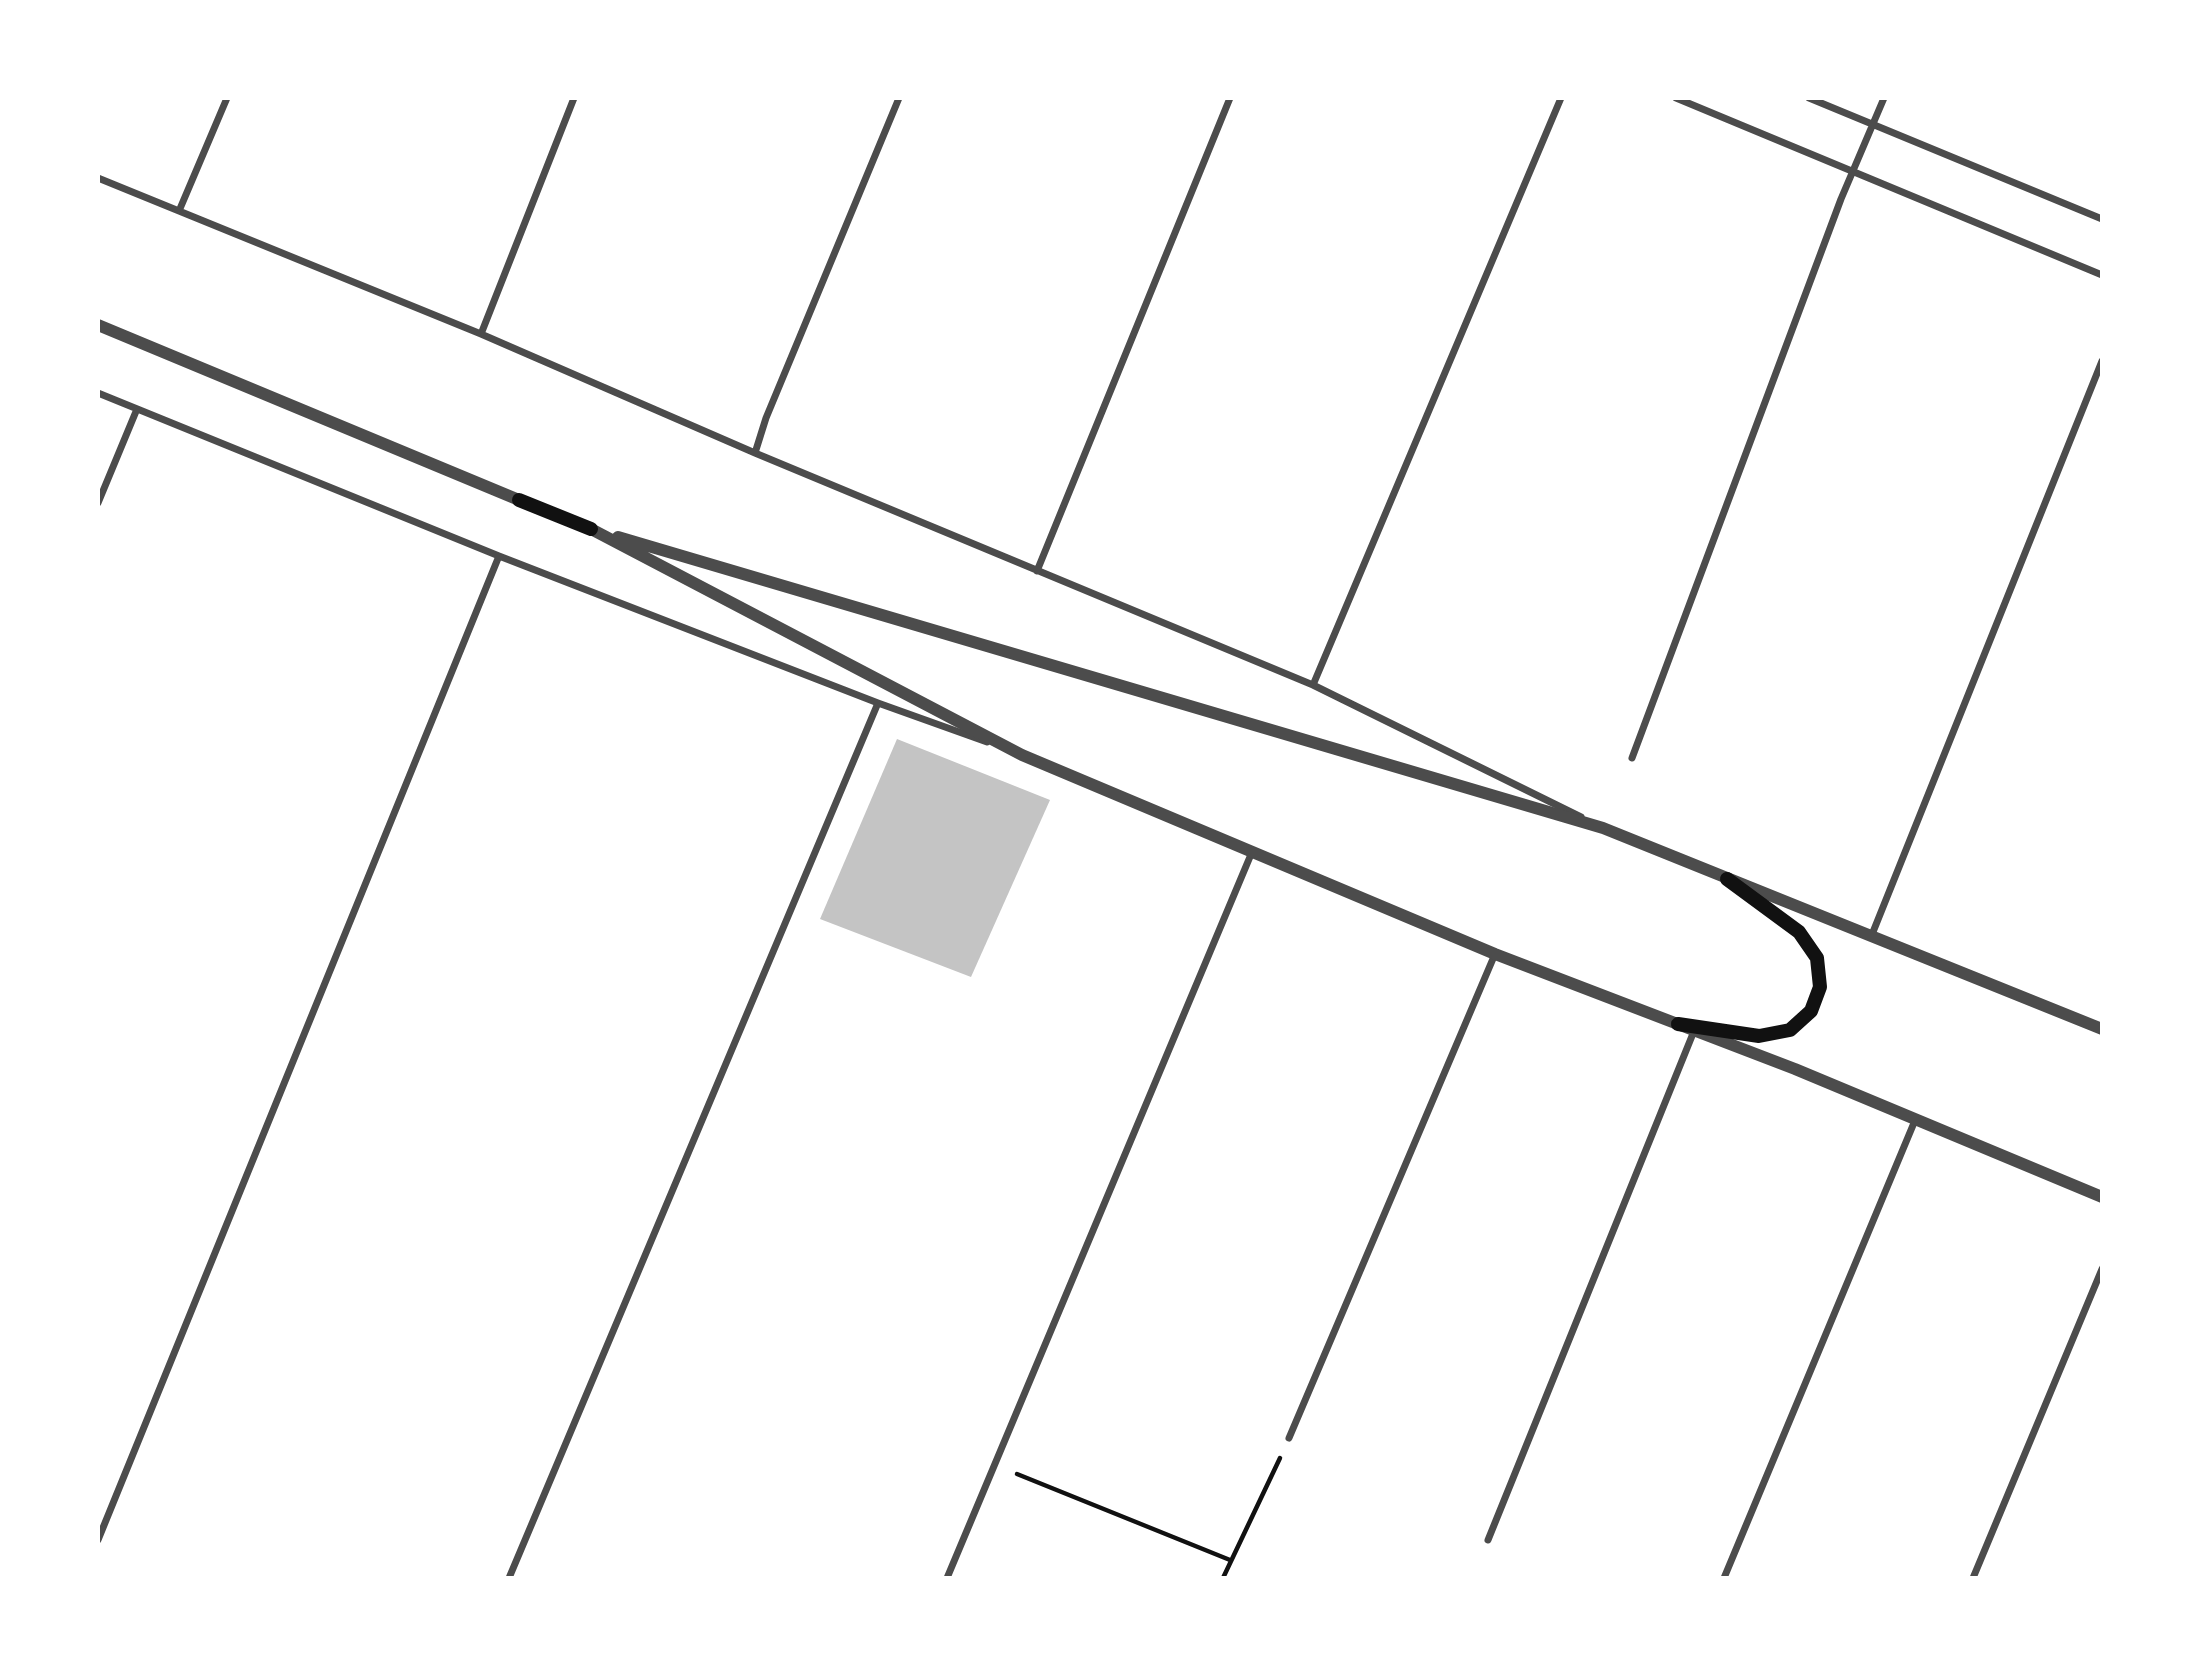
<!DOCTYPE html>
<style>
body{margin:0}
#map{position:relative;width:2200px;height:1676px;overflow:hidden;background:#fff;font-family:Poppins,sans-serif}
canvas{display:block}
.frame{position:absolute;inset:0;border:100px solid #fff;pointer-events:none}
</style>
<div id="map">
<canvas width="2200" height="1676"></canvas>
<div class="frame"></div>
</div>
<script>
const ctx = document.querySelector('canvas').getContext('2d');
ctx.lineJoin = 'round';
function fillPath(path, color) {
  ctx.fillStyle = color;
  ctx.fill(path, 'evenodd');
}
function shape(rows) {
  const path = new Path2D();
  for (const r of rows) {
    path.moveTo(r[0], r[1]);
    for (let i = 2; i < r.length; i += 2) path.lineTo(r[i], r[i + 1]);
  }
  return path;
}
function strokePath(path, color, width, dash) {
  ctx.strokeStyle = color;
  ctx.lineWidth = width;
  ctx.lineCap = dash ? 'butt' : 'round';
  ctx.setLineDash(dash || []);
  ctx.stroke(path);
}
const building = shape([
 [897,739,1050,800,971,977,820,919]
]);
const path = shape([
 [1017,1474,1230,1560],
 [1223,1578,1280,1458]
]);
const minor = shape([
 [1676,98,2102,275],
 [1809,98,2102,219],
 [98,178,481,334,755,453,1313,685,1581,817],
 [179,211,227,98],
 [481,334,574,98],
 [98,393,499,556,878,703,987,742],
 [755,453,766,418,899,98],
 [98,503,137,409],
 [1037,571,1230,98],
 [1313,685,1561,98],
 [1632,758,1841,199,1884,98],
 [1871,937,2102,361],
 [1289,1438,1495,954],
 [98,1540,499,556],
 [1488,1540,1694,1031],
 [509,1578,878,703],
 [947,1578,1252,852],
 [1724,1578,1916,1118],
 [1973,1578,2102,1269]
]);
const tertiary = shape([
 [98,325,519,500],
 [591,529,1022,755,1495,954,1795,1069,2102,1197],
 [618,537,1603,828,2102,1029]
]);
const secondary = shape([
 [519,500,591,529],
 [1678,1024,1759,1036,1790,1030,1811,1011,1820,987,1817,958,1799,932,1727,879]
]);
fillPath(building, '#c4c4c4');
strokePath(path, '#111', 4.5);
strokePath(minor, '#4c4c4c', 7);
strokePath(tertiary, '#4c4c4c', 12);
strokePath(secondary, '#111', 14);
</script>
